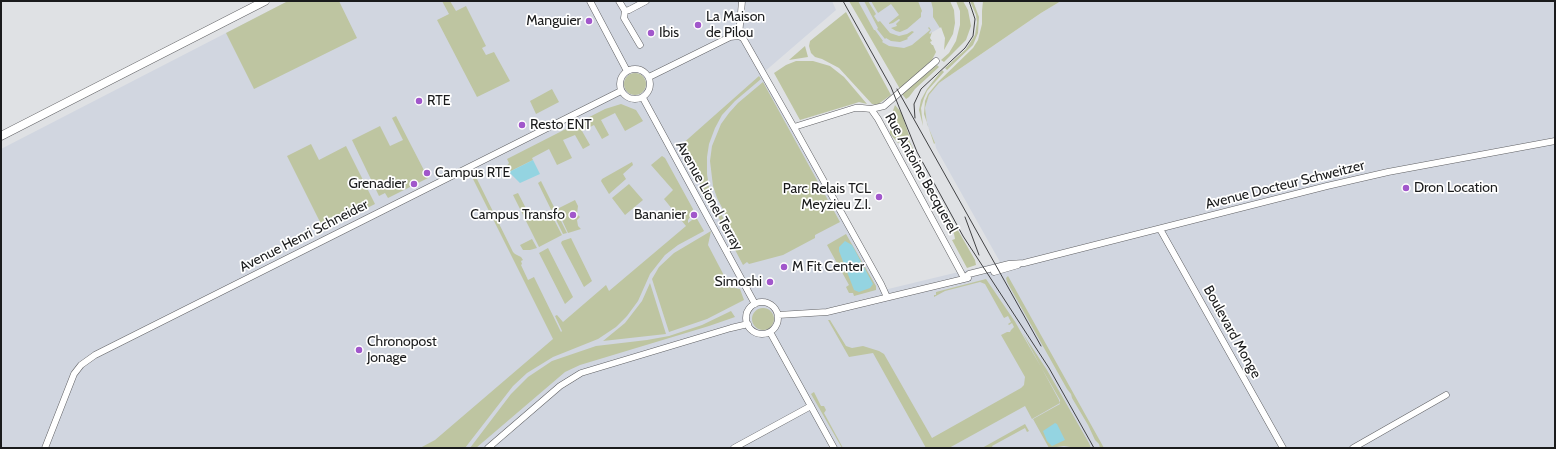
<!DOCTYPE html>
<style>
body{margin:0}
#map{position:relative;width:1556px;height:449px;overflow:hidden;background:#dfe1e4;font-family:Cabin,sans-serif}
canvas{display:block}
.frame{position:absolute;inset:0;border:2px solid #1a1b1c;pointer-events:none}
</style>
<div id="map">
<canvas width="1556" height="449"></canvas>
<div class="frame"></div>
</div>
<script>
const ctx = document.querySelector('canvas').getContext('2d');
ctx.lineJoin = 'round';
function fillPath(path, color) {
  ctx.fillStyle = color;
  ctx.fill(path, 'evenodd');
}
function shape(rows) {
  const path = new Path2D();
  for (const r of rows) {
    if (r.length === 3) {
      path.moveTo(r[0] + r[2], r[1]);
      path.arc(r[0], r[1], r[2], 0, 2 * Math.PI);
      continue;
    }
    path.moveTo(r[0], r[1]);
    for (let i = 2; i < r.length; i += 2) path.lineTo(r[i], r[i + 1]);
  }
  return path;
}
function strokePath(path, color, width, dash) {
  ctx.strokeStyle = color;
  ctx.lineWidth = width;
  ctx.lineCap = dash ? 'butt' : 'round';
  ctx.setLineDash(dash || []);
  ctx.stroke(path);
}
function label(font, color, halo, rows, align = 'center') {
  ctx.font = font + ' Cabin,sans-serif';
  ctx.lineWidth = 3.5;
  ctx.setLineDash([]);
  ctx.textBaseline = 'middle';
  ctx.strokeStyle = halo;
  ctx.fillStyle = color;
  for (const [text, x, y, turn = 0] of rows) {
    ctx.save();
    ctx.translate(x, y);
    ctx.rotate((+turn || 0) * Math.PI / 180);
    ctx.textAlign = isNaN(turn) ? turn : align;
    if (halo) ctx.strokeText(text, 0, 0);
    ctx.fillText(text, 0, 0);
    ctx.restore();
  }
}
const built = shape([
 [288,1,832,1,836,10,763,73,884,290,1000,262,936,148,935,143,927,124,925,108,929,95,939,83,1041,13,1061,1,1555,1,1555,448,1,448,1,149],
 [854,1,938,1,950,22,931,33,892,66]
]);
const green = shape([
 [288,1,339,1,357,38,254,89,226,33],
 [442,1,450,1,456,11,466,6,486,46,482,48,486,55,494,52,510,81,477,97,437,20,449,14],
 [849,1,858,1,874,30,875,30,883,41,882,42,889,46,904,48,912,45,930,30,928,28,929,27,931,30,929,33,930,34,932,32,930,38,932,41,930,42,932,45,933,45,936,52,932,60,900,89],
 [864,1,868,1,876,14,874,16,878,22,880,21,890,33,899,36,907,34,912,31,914,32,907,38,908,39,900,42,891,41,886,38,885,39,877,29,878,28],
 [871,1,918,1,922,11,921,13,921,17,907,29,900,32,896,31,891,28,897,26,896,24,900,20,899,19,893,23,889,24,889,23,899,15,891,4,878,13],
 [931,1,950,1,954,10,955,23,953,34,944,50,945,38,941,27,940,28,933,17,933,9],
 [956,1,963,1,968,10,971,26,966,40,944,62,941,60,949,53,956,41,960,25,960,11],
 [970,1,973,1,979,17,978,33,973,45,947,70,945,68,966,49,975,35,977,22,976,15],
 [983,1,1061,1,1041,13,939,83,929,95,925,108,927,124,935,143,934,144,924,114,925,101,928,94,938,82,973,48,978,40,982,24,982,11],
 [846,12,891,95,877,105,872,104,839,68,822,59,815,57,811,53,809,46,810,41],
 [805,46,808,57,789,60],
 [796,61,813,61,830,66,844,77,867,104,859,102,853,104,800,120,774,73,786,65],
 [937,65,939,67,915,89,909,97,906,99,902,94],
 [942,70,944,72,927,91,924,98,921,108,923,126,919,110,921,100,927,89],
 [635,84,11],
 [759,76,761,79,735,101,722,115,715,128,709,144,707,157,707,174,709,187,724,220,721,222,680,146],
 [763,82,840,222,815,235,815,238,783,255,749,264,747,262,743,265,722,225,729,221,717,198,713,186,710,161,712,146,721,124,729,113,738,103],
 [552,89,559,102,536,114,530,101],
 [621,104,636,110,643,121,625,131,615,113,601,120,609,135,602,139,594,125,582,131,590,145,583,149,575,135,563,140,572,158,557,165,549,149,532,158,533,160,509,172,505,168,509,163,507,159,605,109],
 [895,105,901,112,910,138,909,140,915,153,910,156,902,140,898,143,890,134,890,119],
 [396,116,428,178,388,198,385,193,379,196,352,140,380,126,390,146,403,140,392,118],
 [311,144,319,160,346,146,375,204,324,230,287,156],
 [662,156,665,158,693,209,692,214,688,220,688,223,696,217,704,231,678,245,665,255,650,274,638,301,627,316,616,327,598,339,553,357,527,373,513,386,465,448,420,448,435,440,553,339,472,177,475,175,513,252,515,254,521,257,523,260,521,261,522,264,521,265,528,280,534,277,561,332,562,331,555,316,557,315,563,322,606,285,609,291,686,226,664,199,673,190,651,165],
 [632,162,633,165,623,174,626,179,609,194,601,181,602,179],
 [541,181,567,233,563,234,538,183],
 [629,184,643,200,625,215,612,198],
 [518,193,532,220,550,212,562,235,539,247,513,195],
 [575,200,578,206,577,214,580,217,577,220,578,226,581,229,568,233,557,209],
 [944,206,975,260,976,265,967,268,952,240,955,239,954,234,940,208],
 [711,231,708,245,730,287,740,289,744,300,707,319,669,332,652,279,659,267,674,253],
 [846,234,876,286,876,290,854,296,853,293,849,293,846,287,849,285,827,245],
 [571,238,592,281,584,287,561,243,562,241],
 [532,239,537,248,530,250,523,250,520,245],
 [548,248,573,297,565,304,539,253],
 [1008,276,1104,448,1100,448,1099,444,1095,440,1088,425,1072,398,1071,394,1067,389,1007,282,1006,278],
 [986,279,1022,332,1059,400,1060,403,1032,419,1025,406,949,448,926,448,873,353,849,357,828,320,830,320,846,346,852,348,863,346,879,351,884,354,932,438,1021,388,1024,385,1025,377,1001,335,1007,332,1010,332,1011,330,1014,327,1012,323,1009,325,1008,324,1011,322,1008,316,1004,318,985,284,980,282,945,291,934,297,934,295,936,295,936,292],
 [650,283,666,334,603,341,625,323,642,301],
 [763,319,11],
 [731,311,735,317,709,326,580,365,565,372,476,448,470,448,511,394,528,377,552,361,596,346,647,340,669,336,702,325],
 [1014,320,1047,370,1089,443,1091,448,1077,448,1064,446,1049,448,1033,419,1060,404,1060,400],
 [814,392,821,406,824,406,826,410,824,413,843,448,842,448,811,394],
 [1025,424,1029,431,1027,432,1025,428,992,446,993,448,982,448]
]);
const water = shape([
 [533,160,540,174,520,183,509,172],
 [845,241,852,245,873,284,870,288,859,292,854,290,839,251,839,247],
 [1055,423,1057,424,1065,440,1052,446,1047,441,1043,431]
]);
const minor = shape([
 [590,1,627,71],
 [619,1,625,11,624,18,640,45],
 [625,11,629,10,646,1],
 [739,36,742,1],
 [635,84,15],
 [649,77,730,37,739,36,743,38,796,131,881,284,887,297],
 [643,98,755,304],
 [871,109,884,106,936,61],
 [794,127,855,108,862,108,871,109,878,119,964,278],
 [1160,229,1283,448],
 [994,272,1018,265],
 [964,278,969,274,1009,264,1024,263,1327,186,1388,172,1555,141],
 [762,318,16],
 [778,315,827,312,968,278],
 [770,332,834,448],
 [45,448,74,374,81,365,95,355,621,91],
 [488,448,560,386,581,373,731,328,748,324],
 [734,448,811,406],
 [1353,448,1446,395]
]);
const major = shape([
 [1,136,265,1]
]);
const tram = shape([
 [843,1,891,87,917,152,963,236,1049,368,1094,448],
 [897,89,1041,346],
 [915,118,914,104,921,89,965,48,973,36,975,19,969,1],
 [965,217,979,255]
]);
const markers = [
 [589,21,4,"#a157cb"],
 [698,25,4,"#a157cb"],
 [651,33,4,"#a157cb"],
 [419,101,4,"#a157cb"],
 [522,125,4,"#a157cb"],
 [427,173,4,"#a157cb"],
 [414,184,4,"#a157cb"],
 [1406,188,4,"#a157cb"],
 [879,197,4,"#a157cb"],
 [573,215,4,"#a157cb"],
 [694,215,4,"#a157cb"],
 [784,267,4,"#a157cb"],
 [770,282,4,"#a157cb"],
 [359,350,4,"#a157cb"]
];
const poiNames = [
 ["La Maison",706,17],
 ["de Pilou",706,33],
 ["Manguier",581,21,"right"],
 ["Ibis",659,33],
 ["RTE",427,101],
 ["Resto ENT",530,125],
 ["Campus RTE",435,173],
 ["Grenadier",406,184,"right"],
 ["Dron Location",1414,188],
 ["Parc Relais TCL",871,189,"right"],
 ["Meyzieu Z.I.",871,205,"right"],
 ["Campus Transfo",565,215,"right"],
 ["Bananier",686,215,"right"],
 ["M Fit Center",792,267],
 ["Simoshi",762,282,"right"],
 ["Chronopost",367,342],
 ["Jonage",367,358]
];
const streetNames = [
 ["Rue Antoine Becquerel",921,173,61],
 ["Avenue Docteur Schweitzer",1285,185,-14],
 ["Avenue Lionel Terray",709,196,61],
 ["Avenue Henri Schneider",304,236,-27],
 ["Boulevard Monge",1232,332,61]
];
fillPath(built, '#d1d6e0');
fillPath(green, '#bec5a1');
fillPath(water, '#94d4e1');
strokePath(minor, '#606164', 7);
strokePath(major, '#606164', 9);
strokePath(minor, '#fff', 6);
strokePath(major, '#fff', 8);
strokePath(tram, '#404143', 1);
for (const [x, y, r, color] of markers) {
  const dot = new Path2D();
  dot.arc(x, y, r, 0, 2 * Math.PI);
  ctx.fillStyle = color;
  ctx.fill(dot);
  strokePath(dot, '#fff', 1.5);
}
label('14px', '#1a1b1c', '#fff', poiNames, 'left');
label('14px', '#1a1b1c', '#fff', streetNames);
</script>
